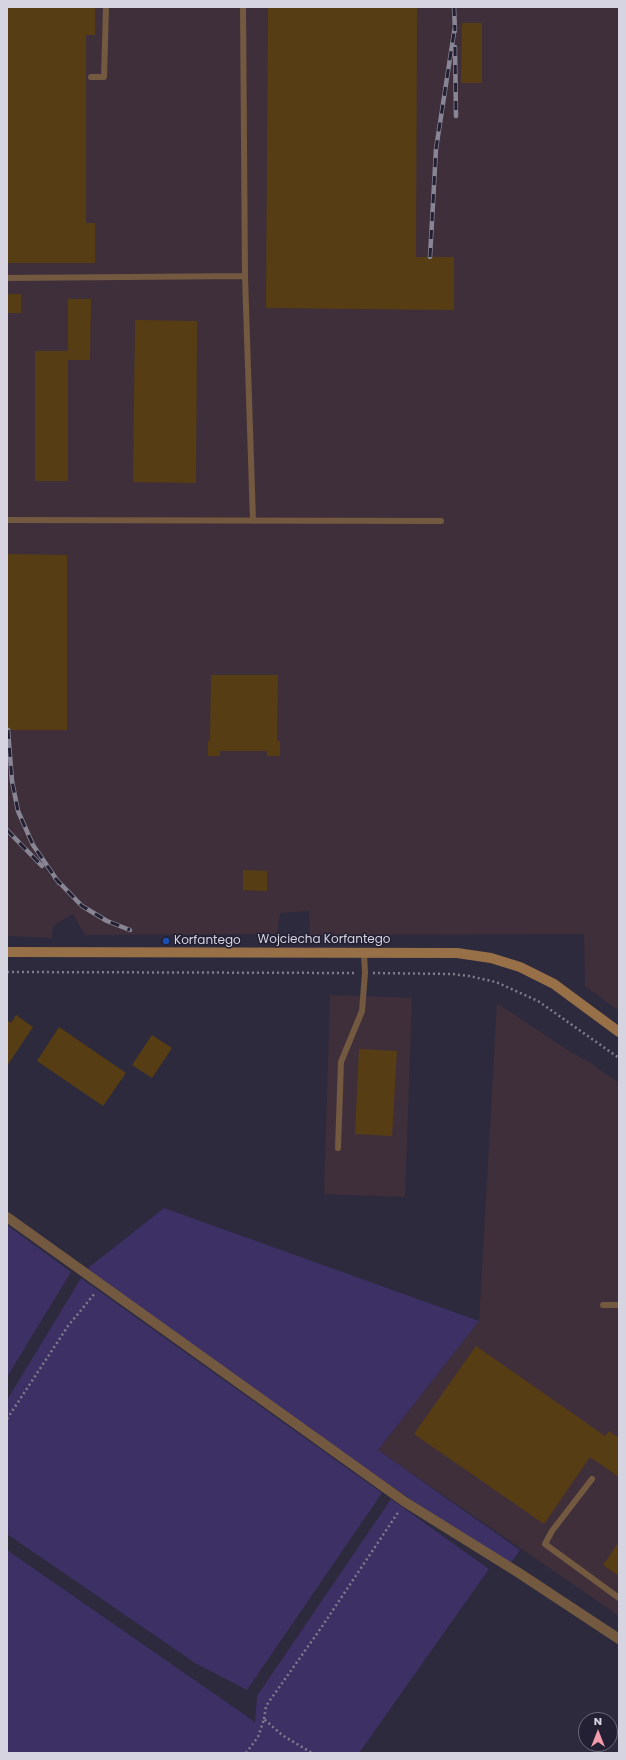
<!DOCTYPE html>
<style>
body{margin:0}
#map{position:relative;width:626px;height:1760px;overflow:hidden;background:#2d2a3d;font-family:Poppins,sans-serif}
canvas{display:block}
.frame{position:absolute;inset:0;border:8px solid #d5d4e0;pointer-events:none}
.north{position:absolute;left:578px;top:1712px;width:40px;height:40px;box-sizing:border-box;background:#242033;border:1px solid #6b6878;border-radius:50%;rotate:0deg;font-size:11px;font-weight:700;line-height:16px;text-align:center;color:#d5d4e0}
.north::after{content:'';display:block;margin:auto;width:14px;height:18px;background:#f39aac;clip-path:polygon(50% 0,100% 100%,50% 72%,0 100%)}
</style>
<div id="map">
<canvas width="626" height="1760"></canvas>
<div class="frame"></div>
<div class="north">N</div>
</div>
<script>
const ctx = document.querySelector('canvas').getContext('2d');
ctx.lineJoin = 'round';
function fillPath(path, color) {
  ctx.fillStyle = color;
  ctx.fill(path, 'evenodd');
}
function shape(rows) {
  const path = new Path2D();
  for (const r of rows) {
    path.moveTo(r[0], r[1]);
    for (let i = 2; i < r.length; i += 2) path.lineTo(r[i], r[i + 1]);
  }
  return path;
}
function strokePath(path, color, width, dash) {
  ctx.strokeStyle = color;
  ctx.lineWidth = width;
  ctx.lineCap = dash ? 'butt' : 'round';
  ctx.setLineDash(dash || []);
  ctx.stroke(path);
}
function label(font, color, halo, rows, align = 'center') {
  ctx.font = font + ' Poppins,sans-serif';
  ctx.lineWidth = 3;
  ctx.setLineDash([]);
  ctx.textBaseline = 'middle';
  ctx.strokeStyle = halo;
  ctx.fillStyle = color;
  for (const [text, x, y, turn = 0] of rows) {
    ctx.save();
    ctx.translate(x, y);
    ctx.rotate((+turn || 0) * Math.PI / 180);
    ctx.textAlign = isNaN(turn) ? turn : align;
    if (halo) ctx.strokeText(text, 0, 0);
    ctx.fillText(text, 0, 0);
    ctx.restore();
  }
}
const industrial = shape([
 [7,7,619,7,619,1011,585,986,584,934,310,935,309,911,280,913,277,934,85,935,73,914,53,926,52,938,7,936],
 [330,995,412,998,405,1197,324,1194],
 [497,1003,569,1051,589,1062,619,1083,619,1616,378,1450,479,1321]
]);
const green = shape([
 [164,1208,479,1321,378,1450,520,1550,508,1567,102,1285,88,1268],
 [7,1225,71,1272,7,1377],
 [81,1278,382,1493,247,1690,195,1663,7,1534,7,1400],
 [391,1499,489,1569,359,1753,7,1753,7,1550,255,1722,257,1696]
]);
const building = shape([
 [7,7,95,7,95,35,86,35,86,223,95,223,95,263,7,263],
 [268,7,417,7,416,257,454,257,454,310,266,308],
 [462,23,482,23,482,83,461,83],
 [7,294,21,294,21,313,7,313],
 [68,299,91,299,90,360,68,360,68,481,35,481,35,351,68,351],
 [135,320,197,321,196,483,133,482],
 [7,554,67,555,67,730,7,730],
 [211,675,278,675,277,741,280,741,280,756,267,756,267,751,220,751,220,756,208,756,208,741,210,741],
 [243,870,267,871,267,891,243,890],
 [16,1015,33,1027,7,1066,7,1020,11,1023],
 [59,1027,126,1073,103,1106,37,1061],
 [152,1035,172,1048,152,1078,132,1065],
 [359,1049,397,1051,392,1136,355,1134],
 [476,1346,605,1436,609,1431,619,1438,619,1477,590,1457,544,1524,414,1434],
 [619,1542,619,1576,603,1565]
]);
const path = shape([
 [7,972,356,973],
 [373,973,452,974,469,976,496,982,538,1001,619,1058],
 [7,1419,68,1326,95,1293],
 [264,1719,266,1706,321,1628,399,1511],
 [246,1753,258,1737,264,1719,282,1735,312,1753]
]);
const lane = shape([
 [243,7,245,276],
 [91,77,104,77,106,7],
 [7,278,245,276,253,521],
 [7,520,441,521],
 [338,1148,341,1062,362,1011,365,973,364,953],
 [603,1305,619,1305],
 [592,1479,552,1531,545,1544,619,1598]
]);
const street = shape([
 [7,1217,405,1502,519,1573,619,1639]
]);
const secondary = shape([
 [7,952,457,953,491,958,520,967,554,984,619,1032]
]);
const rail = shape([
 [454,7,455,31],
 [455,47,456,116],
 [430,257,436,149,455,26],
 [8,730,12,781,18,811,33,845,59,883],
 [7,830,42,866],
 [55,878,82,906,107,921,130,930]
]);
const markers = [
 [166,941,4,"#1a4fb4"]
];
const streetNames = [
 ["Wojciecha Korfantego",324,940]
];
const poiNames = [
 ["Korfantego",174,941]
];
fillPath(industrial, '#3f2f3a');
fillPath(green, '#3c3064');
fillPath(building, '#573d13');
strokePath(path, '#7f7d8c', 2.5, [2, 3]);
strokePath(lane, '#72593f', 6);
strokePath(street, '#72593f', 10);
strokePath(secondary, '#987047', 10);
strokePath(rail, '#888695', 4.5);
strokePath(rail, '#242033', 3, [9]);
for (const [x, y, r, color] of markers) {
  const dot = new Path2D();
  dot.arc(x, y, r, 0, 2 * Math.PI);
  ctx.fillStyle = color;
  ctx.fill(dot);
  strokePath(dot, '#242033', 1.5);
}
label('12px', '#d5d4e0', '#242033', streetNames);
label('12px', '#d5d4e0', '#242033', poiNames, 'left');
</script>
